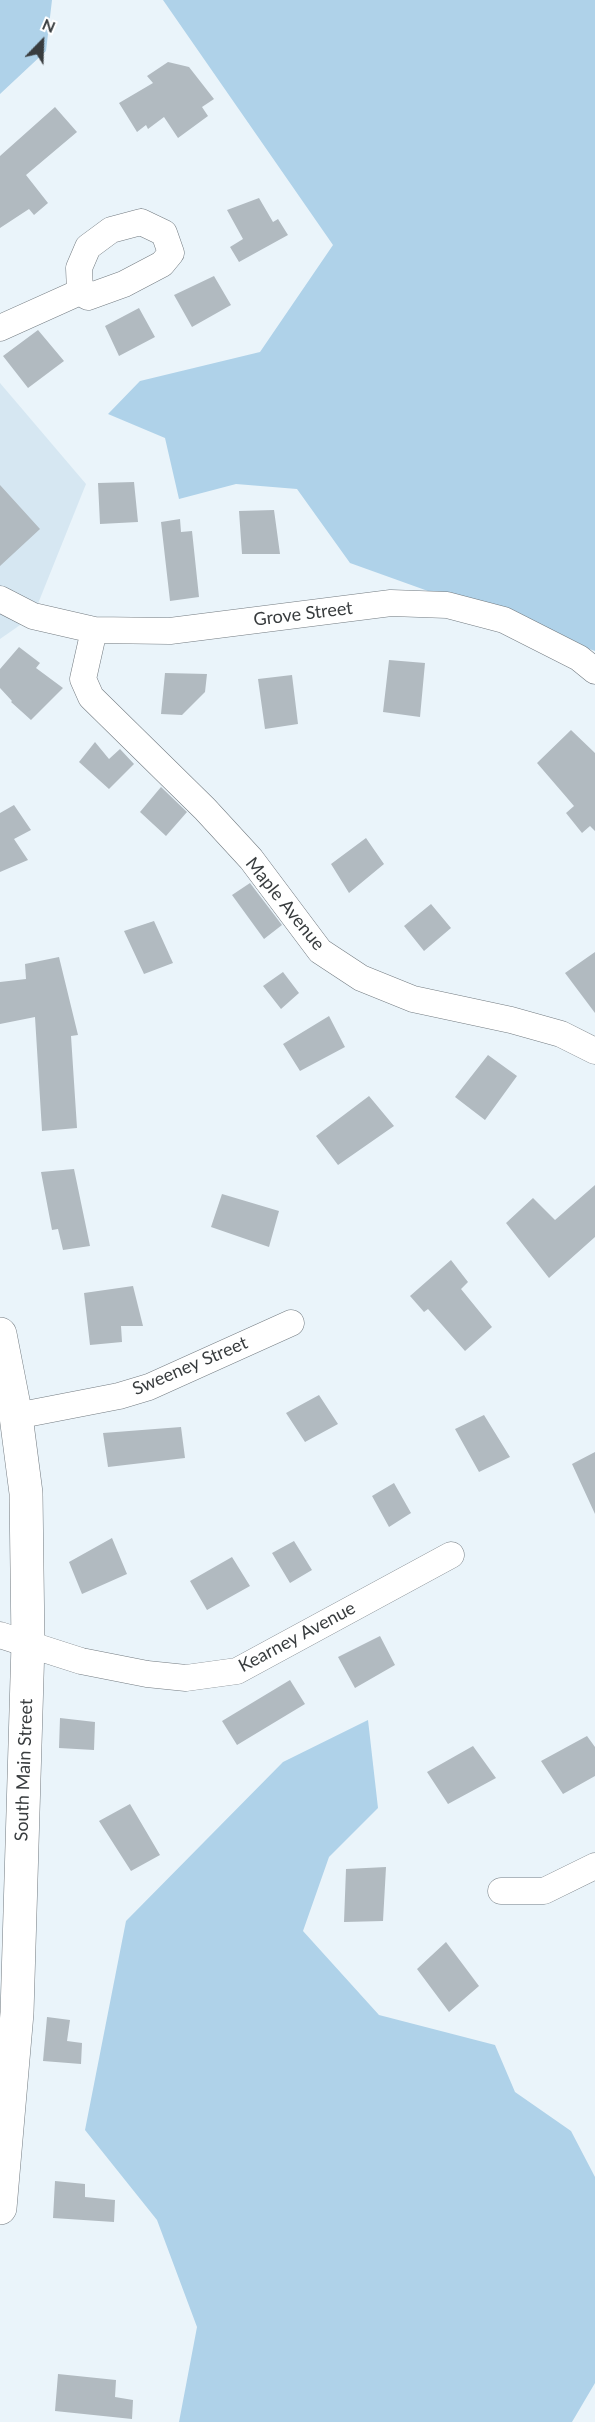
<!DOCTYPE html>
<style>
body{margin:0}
#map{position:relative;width:595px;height:2422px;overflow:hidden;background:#eaf4fa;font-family:Lato,sans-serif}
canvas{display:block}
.north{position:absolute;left:12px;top:12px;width:60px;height:60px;-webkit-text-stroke:4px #fff;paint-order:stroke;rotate:23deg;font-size:16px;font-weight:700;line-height:24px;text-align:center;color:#383c3e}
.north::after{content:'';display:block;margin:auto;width:21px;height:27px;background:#383c3e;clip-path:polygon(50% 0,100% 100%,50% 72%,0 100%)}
</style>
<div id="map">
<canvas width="595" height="2422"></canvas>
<div class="north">N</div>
</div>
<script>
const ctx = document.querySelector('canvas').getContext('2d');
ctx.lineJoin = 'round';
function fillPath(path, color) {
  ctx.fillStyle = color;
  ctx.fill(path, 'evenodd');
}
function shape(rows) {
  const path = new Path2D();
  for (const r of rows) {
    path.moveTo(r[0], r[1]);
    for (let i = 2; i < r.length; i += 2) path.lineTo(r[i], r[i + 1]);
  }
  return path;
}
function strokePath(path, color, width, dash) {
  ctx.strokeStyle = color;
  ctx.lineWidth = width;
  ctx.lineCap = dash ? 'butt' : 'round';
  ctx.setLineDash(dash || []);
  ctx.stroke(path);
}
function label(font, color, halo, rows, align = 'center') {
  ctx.font = font + ' Lato,sans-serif';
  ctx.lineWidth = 6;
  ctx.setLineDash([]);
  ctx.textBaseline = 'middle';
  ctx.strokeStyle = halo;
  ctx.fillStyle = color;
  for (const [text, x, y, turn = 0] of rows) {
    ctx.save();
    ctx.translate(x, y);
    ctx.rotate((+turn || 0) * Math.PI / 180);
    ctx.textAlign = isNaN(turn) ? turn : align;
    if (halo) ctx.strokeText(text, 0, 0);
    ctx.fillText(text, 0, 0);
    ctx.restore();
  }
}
const built = shape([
 [0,383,86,484,33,616,0,639]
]);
const green = shape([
 [0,0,52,0,46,51,0,94],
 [163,0,595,0,595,651,350,563,297,489,236,484,179,499,165,438,108,414,140,381,260,352,333,245],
 [368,1720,378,1808,329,1857,303,1931,379,2015,495,2045,515,2092,571,2131,595,2177,595,2383,572,2422,179,2422,197,2327,157,2220,85,2130,126,1921,283,1762]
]);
const building = shape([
 [168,62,189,67,214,99,202,107,208,116,178,138,164,117,148,129,146,125,137,132,119,103,153,83,147,76],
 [55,107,77,132,26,175,48,203,34,215,29,209,0,228,0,156],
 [259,198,273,222,278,219,288,235,239,262,230,247,243,239,227,210],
 [214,276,231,305,192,327,174,295],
 [139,308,155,337,119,356,105,326],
 [38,330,64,361,28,388,3,356],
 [134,482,138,522,100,524,98,483],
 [0,485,40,529,0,566],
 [274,510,280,554,242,554,239,511],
 [180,519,181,532,192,531,199,597,170,601,161,522],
 [19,647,40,663,36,668,63,688,31,720,11,702,12,701,0,688,0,669],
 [389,660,425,663,420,717,383,712],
 [165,673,207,674,205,692,182,715,161,714],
 [292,675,298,724,265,729,258,679],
 [571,730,595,753,595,831,590,826,582,833,566,813,574,806,537,763],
 [95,742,109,759,120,749,134,764,109,789,79,762],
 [161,787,187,812,166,836,140,812],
 [14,805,31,830,14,839,28,860,0,872,0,813],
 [366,838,384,864,349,893,331,864],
 [250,883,282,925,264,939,232,895],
 [431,904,451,928,424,951,404,926],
 [154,921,173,963,144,974,124,931],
 [595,952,595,1013,565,973],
 [59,957,78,1035,71,1036,77,1128,42,1131,35,1017,0,1024,0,982,26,979,25,964],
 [283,972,299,993,281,1009,263,986],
 [329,1016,345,1047,300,1071,283,1044],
 [488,1055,517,1076,485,1120,455,1097],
 [369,1096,394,1126,338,1165,316,1136],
 [74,1169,90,1246,63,1250,58,1229,52,1230,41,1172],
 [595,1185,595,1237,549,1278,506,1223,533,1198,555,1220],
 [222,1194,279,1211,269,1247,211,1227],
 [451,1260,468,1282,461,1289,492,1327,465,1351,428,1309,424,1312,410,1296],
 [133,1286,143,1326,121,1326,122,1342,90,1345,84,1293],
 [319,1395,338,1424,305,1442,286,1413],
 [484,1415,510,1457,479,1472,455,1429],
 [181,1427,185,1458,108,1467,103,1433],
 [595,1452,595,1514,572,1464],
 [394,1483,411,1513,389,1527,372,1496],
 [112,1538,127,1574,82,1594,69,1562],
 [294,1541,312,1570,290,1583,272,1553],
 [232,1557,250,1586,207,1610,190,1581],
 [380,1636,395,1665,355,1688,338,1657],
 [290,1680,305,1704,237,1745,222,1721],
 [60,1718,95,1722,94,1750,59,1748],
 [587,1736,595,1747,595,1776,563,1794,541,1761],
 [473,1746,496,1778,448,1804,427,1772],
 [130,1804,160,1855,131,1871,99,1821],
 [386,1867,383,1921,344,1922,346,1869],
 [446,1942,479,1986,449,2012,417,1969],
 [47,2017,70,2020,67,2041,82,2043,81,2064,43,2061],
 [55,2181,85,2184,85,2197,115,2200,114,2222,53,2218],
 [58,2374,116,2380,115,2397,133,2400,132,2419,55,2411]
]);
const minor = shape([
 [141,222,164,233,171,253,162,264,124,284,88,297,80,292,79,268,88,247,111,230,141,222],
 [0,328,80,292],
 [0,599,33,616,94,630,170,631,391,603,447,605,504,620,579,658,595,671],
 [94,630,83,679,91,697,205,809,251,859,320,951,361,978,413,999,511,1020,561,1034,595,1051],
 [16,1416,119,1396,149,1387,291,1323],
 [0,1635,81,1661,147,1674,186,1678,237,1671,451,1555],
 [501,1891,544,1891,595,1866]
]);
const tertiary = shape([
 [0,1334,16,1416,26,1493,28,1644,17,2013,0,2208]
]);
const streetNames = [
 ["Grove Street",303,614,-7],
 ["Maple Avenue",285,904,51],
 ["Sweeney Street",190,1366,-23],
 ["Kearney Avenue",297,1637,-28],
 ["South Main Street",24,1770,-88]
];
fillPath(built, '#d6e7f2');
fillPath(green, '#afd2e9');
fillPath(building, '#b1bac0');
strokePath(minor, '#737b81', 27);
strokePath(tertiary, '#737b81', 34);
strokePath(minor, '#fff', 26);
strokePath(tertiary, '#fff', 33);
label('18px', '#383c3e', '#fff', streetNames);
</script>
